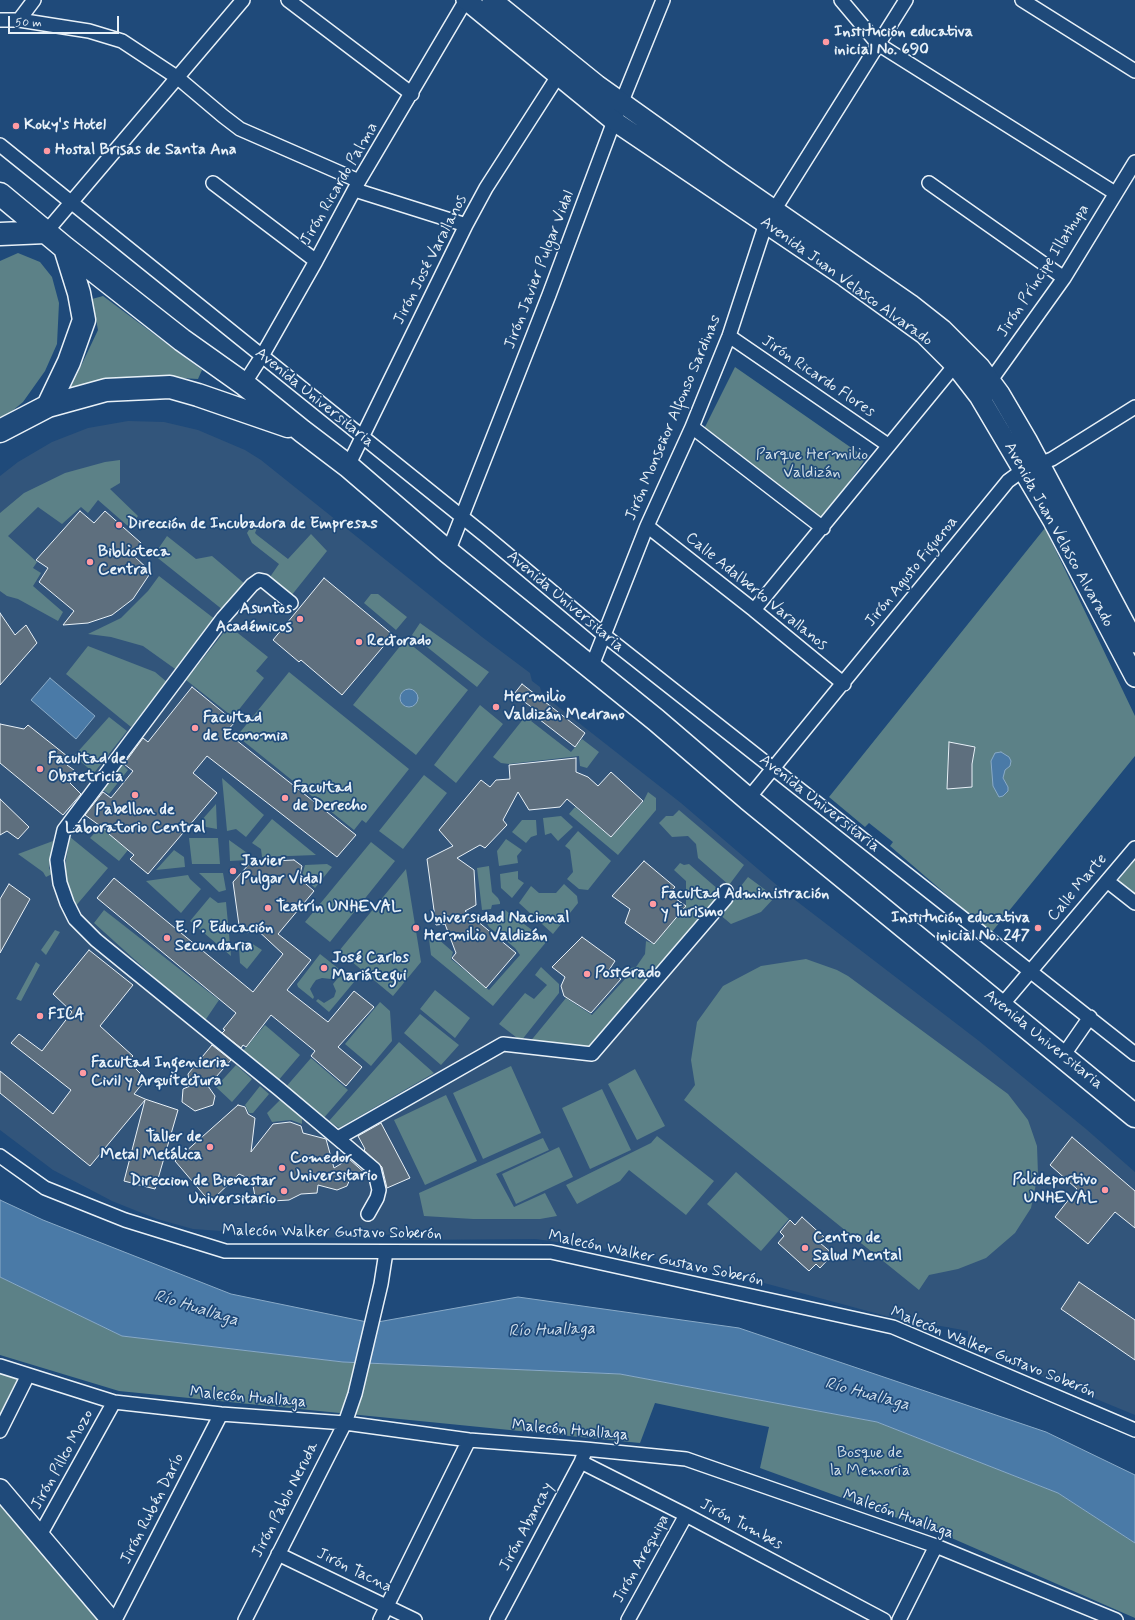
<!DOCTYPE html>
<meta charset="utf-8">
<style>
body{margin:0}
#map{position:relative;width:1135px;height:1620px;overflow:hidden;background:#1f4a7a;font-family:Mynerve,sans-serif}
canvas{display:block}
.scale{position:absolute;left:8px;top:16px;width:111px;height:18px;box-sizing:border-box;border:2px solid #e8f1f8;border-top:0;padding-left:5px;font-size:12px;line-height:14px;white-space:nowrap;color:#e8f1f8;-webkit-text-stroke:3px #1f4a7a;paint-order:stroke}
</style>
<div id="map">
<canvas width="1135" height="1620"></canvas>
<div class="scale">50 m</div>
</div>
<script>
const ctx = document.querySelector('canvas').getContext('2d');
ctx.lineJoin = 'round';
function fillPath(path, color) {
  ctx.fillStyle = color;
  ctx.fill(path, 'evenodd');
}
function shape(rows) {
  const path = new Path2D();
  for (const r of rows) {
    if (r.length === 3) {
      path.moveTo(r[0] + r[2], r[1]);
      path.arc(r[0], r[1], r[2], 0, 2 * Math.PI);
      continue;
    }
    path.moveTo(r[0], r[1]);
    for (let i = 2; i < r.length; i += 2) path.lineTo(r[i], r[i + 1]);
  }
  return path;
}
function strokePath(path, color, width, dash) {
  ctx.strokeStyle = color;
  ctx.lineWidth = width;
  ctx.lineCap = dash ? 'butt' : 'round';
  ctx.setLineDash(dash || []);
  ctx.stroke(path);
}
function label(font, color, halo, rows, align = 'center') {
  ctx.font = font + ' Mynerve,sans-serif';
  ctx.lineWidth = 3.5;
  ctx.setLineDash([]);
  ctx.textBaseline = 'middle';
  ctx.strokeStyle = halo;
  ctx.fillStyle = color;
  for (const [text, x, y, turn = 0] of rows) {
    ctx.save();
    ctx.translate(x, y);
    ctx.rotate((+turn || 0) * Math.PI / 180);
    ctx.textAlign = isNaN(turn) ? turn : align;
    if (halo) ctx.strokeText(text, 0, 0);
    ctx.fillText(text, 0, 0);
    ctx.restore();
  }
}
const built = shape([
 [128,421,164,422,198,430,245,450,261,460,482,637,530,673,532,681,540,687,542,694,681,803,786,893,979,1041,1086,1129,1135,1172,1135,1415,972,1348,968,1337,968,1331,886,1316,742,1277,620,1251,536,1239,402,1240,399,1234,381,1235,378,1239,305,1237,193,1229,157,1219,112,1201,53,1170,0,1130,0,476,18,462,52,442,88,428]
]);
const green = shape([
 [18,253,40,262,52,277,59,303,57,344,45,371,23,402,0,421,0,261],
 [103,296,202,370,198,379,144,376,71,387,98,330,92,299],
 [735,367,866,458,823,519,704,429],
 [120,460,120,483,110,489,138,516,129,527,98,500,88,513,81,507,62,524,38,507,8,536,37,562,33,568,41,573,33,586,63,612,58,621,18,599,7,596,0,591,0,513,24,493,65,473,105,462],
 [252,525,257,528,255,533,257,535,288,559,311,534,327,551,291,596,270,577,279,564,252,543,247,533],
 [1045,528,1135,716,1135,756,991,933,890,846,893,842,869,823,865,827,829,797],
 [167,536,196,559,212,556,245,584,223,610,154,555],
 [159,576,216,620,178,671,143,646,111,637,88,634,121,618,148,591],
 [371,594,378,594,407,617,396,630,364,603],
 [420,623,489,672,477,687,412,635],
 [229,626,268,657,256,671,264,678,233,717,186,680],
 [405,640,468,690,416,755,353,705],
 [88,646,155,672,167,682,131,727,66,674],
 [289,672,409,769,366,823,362,820,354,830,237,736],
 [480,705,503,724,456,783,434,765],
 [532,708,537,712,531,721,571,752,582,739,599,752,587,768,580,766,579,756,509,764,501,763,493,757],
 [109,717,127,731,94,773,74,756],
 [122,764,128,770,109,794,101,789],
 [424,775,447,793,403,849,379,831],
 [222,778,264,815,246,837,236,829,227,831],
 [648,792,656,798,656,810,618,855,569,814,575,807,611,837,643,802],
 [216,804,217,829,206,827,200,822],
 [679,810,744,865,729,885,698,858,696,844,688,836,672,837,659,823,666,816,673,816],
 [561,816,573,827,558,841,551,833,545,835,543,818],
 [272,819,316,855,262,857,261,849,252,843],
 [522,820,536,820,537,835,531,837,526,843,512,832],
 [104,823,113,827,108,833,128,850,119,861,90,838],
 [578,831,611,861,588,890,579,889,567,879,573,872,570,850,565,846],
 [70,837,108,868,74,908,66,884,66,860],
 [189,838,218,838,220,864,192,864],
 [506,839,522,850,517,856,518,863,499,866,497,851],
 [229,840,250,855,247,860,230,861],
 [53,841,49,868,52,874,46,877,43,872,18,854],
 [371,842,395,861,330,942,305,922],
 [174,850,184,857,185,867,156,870],
 [1135,860,1135,899,1115,884],
 [680,863,684,865,689,864,719,890,720,897,591,1050,529,1043,566,998,592,1015,625,979,622,970,636,967,645,954,646,941,654,944,686,906,686,881,674,870],
 [327,864,332,867,315,888,302,876,305,865],
 [489,866,492,892,498,898,500,902,500,904,492,905,491,909,482,910,477,868],
 [406,869,421,962,393,996,339,951],
 [518,871,518,879,524,883,512,898,501,888,500,874],
 [199,873,223,873,226,890,219,892],
 [188,875,190,879,201,889,181,913,146,881],
 [748,877,775,897,761,912,731,924,719,914],
 [564,884,577,896,578,903,553,934,519,903,531,886,539,893,556,893],
 [210,897,218,903,226,902,231,956,190,921],
 [104,910,219,1000,204,1022,94,923],
 [505,910,547,941,493,1006,431,955,429,939,437,938,453,952,451,959,489,990,520,955,515,948,489,927,486,922],
 [55,930,60,932,46,955,41,950],
 [248,941,262,950,247,969,240,963,239,948],
 [320,954,339,969,331,979,322,978,316,980,313,984,310,989,314,997,313,999,298,987,297,984],
 [806,959,837,970,848,976,1008,1094,1028,1120,1037,1146,1038,1174,1031,1208,1015,1233,986,1258,958,1269,929,1275,919,1290,684,1100,695,1085,691,1060,697,1022,723,986,761,966],
 [36,962,40,965,21,1001,16,999],
 [541,967,559,984,559,993,521,1041,499,1024,525,993,534,999,547,985,535,975],
 [343,972,354,982,329,1012,316,1001,318,999,324,1003,334,997,336,991,333,984],
 [435,990,470,1018,455,1038,420,1009],
 [380,1002,390,1011,392,1041,371,1066,345,1044],
 [420,1014,459,1045,441,1065,404,1033],
 [265,1025,300,1055,277,1082,242,1052],
 [399,1042,434,1073,339,1128,329,1121],
 [311,1058,348,1090,322,1120,285,1088],
 [236,1065,252,1079,232,1102,216,1087],
 [511,1066,541,1133,483,1159,453,1093],
 [635,1069,665,1126,637,1140,608,1084],
 [260,1086,269,1094,253,1113,249,1113,245,1105],
 [602,1089,631,1150,590,1169,562,1108],
 [446,1095,477,1161,425,1185,394,1120],
 [280,1100,302,1117,302,1124,291,1120,272,1122,267,1113],
 [657,1136,714,1181,686,1215,629,1170,620,1181,577,1204,566,1185,651,1143],
 [543,1138,549,1150,496,1174,514,1207,545,1193,557,1216,540,1219,473,1219,424,1216,419,1193],
 [559,1147,573,1177,516,1204,502,1174],
 [736,1172,789,1219,761,1251,707,1204],
 [0,1277,122,1336,343,1362,620,1374,877,1422,1058,1493,1135,1543,1135,1618,947,1536,760,1468,769,1427,655,1403,640,1443,119,1391,0,1355],
 [0,1372,21,1378,0,1419],
 [0,1503,46,1556,98,1620,0,1620]
]);
const water = shape([
 [50,678,95,716,76,739,31,700,50,678],
 [409,698,9],
 [1001,752,1009,757,1011,761,1010,766,1005,770,1003,778,1008,787,1008,791,1003,796,999,797,993,786,991,761,995,753,1001,752],
 [0,1200,43,1220,231,1294,372,1323,518,1297,739,1328,1046,1432,1135,1475,1135,1543,1058,1493,877,1422,620,1374,343,1362,122,1336,0,1277,0,1200]
]);
const building = shape([
 [80,511,94,523,105,511,141,543,134,556,151,572,133,599,112,615,88,623,63,625,74,611,39,582,48,568,36,560,80,511],
 [324,578,393,635,342,695,301,660,299,662,273,640,324,578],
 [0,613,15,635,26,625,37,643,0,685,0,613],
 [522,684,585,733,575,747,535,716,538,712,514,694,522,684],
 [192,687,235,722,226,732,356,835,337,857,207,756,193,773,217,793,148,874,130,859,134,855,109,834,110,833,85,815,103,792,111,798,133,771,124,764,143,738,148,742,192,687],
 [0,724,24,729,28,725,72,760,67,765,78,773,70,783,81,794,63,815,0,763,0,724],
 [949,742,975,747,972,764,972,787,947,789,949,742],
 [576,758,576,772,588,777,598,786,611,772,643,801,611,837,567,799,560,807,529,810,518,792,503,820,507,825,485,848,480,845,457,858,474,870,476,905,465,911,516,953,486,988,452,958,456,953,445,924,436,925,427,859,453,846,439,830,481,780,490,787,496,780,510,779,509,765,576,758],
 [0,799,29,827,18,839,7,831,0,835,0,799],
 [294,860,302,866,299,878,314,891,278,934,311,960,287,990,328,1022,354,991,374,1007,338,1047,362,1067,346,1086,311,1056,315,1051,271,1015,246,1047,243,1045,241,1048,222,1033,225,1030,223,1029,236,1013,97,898,114,878,253,992,283,954,254,927,248,933,239,925,233,882,251,862,294,860],
 [644,861,675,887,669,894,686,906,654,944,625,923,630,909,612,896,644,861],
 [9,884,30,899,0,953,0,899,9,884],
 [582,937,615,961,609,970,621,979,591,1013,564,996,561,986,565,977,552,967,582,937],
 [89,950,133,985,100,1026,133,1056,128,1061,146,1079,134,1094,145,1099,178,1110,155,1189,124,1181,145,1100,90,1166,0,1093,0,1071,53,1114,71,1090,11,1043,19,1034,42,1051,72,1012,53,994,89,950],
 [212,1045,231,1060,208,1086,215,1096,213,1105,195,1111,182,1102,183,1089,190,1086,188,1074,212,1045],
 [238,1105,245,1107,248,1114,255,1118,251,1152,273,1124,290,1122,301,1126,303,1133,326,1139,334,1168,349,1159,367,1175,350,1179,347,1186,337,1190,318,1185,317,1193,301,1194,289,1200,256,1202,252,1180,239,1174,210,1202,175,1161,238,1105],
 [381,1123,410,1178,387,1188,382,1167,364,1150,365,1149,358,1136,381,1123],
 [1072,1137,1135,1191,1135,1228,1115,1212,1088,1244,1055,1217,1077,1189,1050,1165,1072,1137],
 [802,1217,825,1238,820,1243,833,1254,820,1268,816,1264,809,1271,778,1243,784,1236,780,1232,790,1220,795,1225,802,1217],
 [1079,1282,1135,1320,1135,1360,1061,1309,1079,1282]
]);
const street = shape([
 [288,0,412,94],
 [841,0,878,44,1115,193],
 [1022,0,1135,71],
 [0,20,19,20,89,31,122,41,178,78,223,116,240,129,359,181],
 [19,20,34,0],
 [0,145,487,537,604,635,1135,1054],
 [213,183,316,261],
 [929,183,1064,278],
 [355,190,466,225],
 [46,232,243,0],
 [729,336,888,445],
 [244,384,262,356,316,261,359,181,466,0],
 [986,387,1064,278,1135,162],
 [692,427,823,528],
 [348,466,466,225,486,188,558,76],
 [647,526,754,610,844,684],
 [448,552,549,295,614,121,663,0],
 [291,603,264,581,259,580,252,585,223,618,64,830,57,860,60,883,67,903,75,919,96,940,279,1089,374,1169,379,1190,377,1198,368,1214],
 [754,610,955,365],
 [591,668,647,526,692,427,729,336,766,223,906,0],
 [748,799,1008,481,1023,470,1052,459,1135,407],
 [1107,881,1135,903],
 [1001,1006,1135,848],
 [1063,1056,1090,1017],
 [338,1138,503,1044,592,1054,726,898,726,891],
 [0,1156,45,1188,125,1220,225,1251,551,1252,893,1327,1135,1430],
 [0,1366,114,1402,221,1414,345,1423,469,1440,585,1449,686,1459,936,1546,1116,1620],
 [0,1431,28,1375],
 [581,1462,686,1515,884,1620],
 [40,1535,114,1402],
 [278,1554,415,1620],
 [115,1620,221,1414],
 [245,1620,345,1423,355,1394,381,1284,386,1252],
 [380,1620,469,1440],
 [497,1620,581,1462,584,1454],
 [628,1620,686,1515],
 [899,1620,936,1546]
]);
const secondary = shape([
 [466,0,614,121,845,277,924,334,955,365,979,396,1053,521,1135,677],
 [492,0,597,85,722,174,910,304,943,330,980,367,1000,394,1027,440,1135,643],
 [0,1489,111,1620]
]);
const highway = shape([
 [0,194,65,248,182,340,244,384,302,431,348,466,448,552,656,720,748,799,1135,1116],
 [0,234,46,232],
 [48,406,69,362,84,320,79,293,65,248],
 [0,431,48,406,106,390,170,387,198,395,288,426]
]);
const markers = [
 [826,42,4,"#ff9aa2"],
 [16,126,4,"#ff9aa2"],
 [47,151,4,"#ff9aa2"],
 [119,525,4,"#ff9aa2"],
 [90,562,4,"#ff9aa2"],
 [300,619,4,"#ff9aa2"],
 [359,642,4,"#ff9aa2"],
 [496,707,4,"#ff9aa2"],
 [195,728,4,"#ff9aa2"],
 [40,769,4,"#ff9aa2"],
 [135,795,4,"#ff9aa2"],
 [285,798,4,"#ff9aa2"],
 [233,871,4,"#ff9aa2"],
 [653,904,4,"#ff9aa2"],
 [268,908,4,"#ff9aa2"],
 [416,928,4,"#ff9aa2"],
 [1038,928,4,"#ff9aa2"],
 [167,938,4,"#ff9aa2"],
 [324,968,4,"#ff9aa2"],
 [587,974,4,"#ff9aa2"],
 [40,1016,4,"#ff9aa2"],
 [83,1073,4,"#ff9aa2"],
 [210,1147,4,"#ff9aa2"],
 [282,1168,4,"#ff9aa2"],
 [1105,1190,4,"#ff9aa2"],
 [284,1191,4,"#ff9aa2"],
 [805,1248,4,"#ff9aa2"]
];
const poiNames = [
 ["Institución educativa",834,33],
 ["inicial No. 690",834,51],
 ["Koky's Hotel",24,126],
 ["Hostal Brisas de Santa Ana",55,151],
 ["Dirección de Incubadora de Empresas",127,525],
 ["Biblioteca",98,553],
 ["Central",98,571],
 ["Asuntos",292,610,"right"],
 ["Académicos",292,628,"right"],
 ["Rectorado",367,642],
 ["Hermilio",504,698],
 ["Valdizán Medrano",504,716],
 ["Facultad",203,719],
 ["de Economia",203,737],
 ["Facultad de",48,760],
 ["Obstetricia",48,778],
 ["Facultad",293,789],
 ["de Derecho",293,807],
 ["Pabellon de",135,811,"center"],
 ["Laboratorio Central",135,829,"center"],
 ["Javier",241,862],
 ["Pulgar Vidal",241,880],
 ["Facultad Administración",661,895],
 ["y Turismo",661,913],
 ["Teatrín UNHEVAL",276,908],
 ["Universidad Nacional",424,919],
 ["Hermilio Valdizán",424,937],
 ["Institución educativa",1030,919,"right"],
 ["inicial No. 247",1030,937,"right"],
 ["E. P. Educación",175,929],
 ["Secundaria",175,947],
 ["José Carlos",332,959],
 ["Mariátegui",332,977],
 ["PostGrado",595,974],
 ["FICA",48,1016],
 ["Facultad Ingenieria",91,1064],
 ["Civil y Arquitectura",91,1082],
 ["Taller de",202,1138,"right"],
 ["Metal Metálica",202,1156,"right"],
 ["Comedor",290,1159],
 ["Universitario",290,1177],
 ["Polideportivo",1097,1181,"right"],
 ["UNHEVAL",1097,1199,"right"],
 ["Direccion de Bienestar",276,1182,"right"],
 ["Universitario",276,1200,"right"],
 ["Centro de",813,1239],
 ["Salud Mental",813,1257]
];
const streetNames = [
 ["Jirón Ricardo Palma",340,184,-60],
 ["Jirón José Varallanos",431,260,-63],
 ["Jirón Javier Pulgar Vidal",540,270,-69],
 ["Jirón Príncipe Illathupa",1044,271,-57],
 ["Avenida Juan Velasco Alvarado",846,282,36],
 ["Jirón Ricardo Flores",818,377,34],
 ["Avenida Universitaria",314,398,39],
 ["Jirón Monseñor Alfonso Sardinas",674,418,-67],
 ["Avenida Juan Velasco Alvarado",1058,535,61],
 ["Jirón Agusto Figueroa",912,572,-51],
 ["Calle Adalberto Varallanos",756,592,39],
 ["Avenida Universitaria",565,602,40],
 ["Avenida Universitaria",819,804,38],
 ["Calle Marte",1078,888,-50],
 ["Avenida Universitaria",1043,1040,39],
 ["Malecón Walker Gustavo Soberón",332,1233,1],
 ["Malecón Walker Gustavo Soberón",656,1259,12],
 ["Malecón Walker Gustavo Soberón",993,1353,22],
 ["Malecón Huallaga",248,1398,5],
 ["Malecón Huallaga",570,1431,5],
 ["Jirón Pillco Mozo",63,1460,-61],
 ["Jirón Pablo Neruda",286,1500,-63],
 ["Jirón Rubén Darío",153,1509,-63],
 ["Malecón Huallaga",898,1515,20],
 ["Jirón Tumbes",741,1525,28],
 ["Jirón Abancay",527,1527,-62],
 ["Jirón Arequipa",642,1559,-61],
 ["Jirón Tacna",354,1571,26]
];
const parkNames = [
 ["Parque Hermilio",812,456],
 ["Valdizán",812,474],
 ["Bosque de",870,1454],
 ["la Memoria",870,1472]
];
const waterNames = [
 ["Río Huallaga",196,1309,17],
 ["Río Huallaga",552,1331,-2],
 ["Río Huallaga",867,1395,15]
];
fillPath(built, '#32557b');
fillPath(green, '#5c8187');
fillPath(water, '#4a7aa7');
strokePath(water, '#89aac7', 1);
fillPath(building, '#5e6f7e');
strokePath(building, '#e8f1f8', 1);
strokePath(street, '#e8f1f8', 16);
strokePath(secondary, '#e8f1f8', 22);
strokePath(highway, '#e8f1f8', 25);
strokePath(street, '#1f4a7a', 13);
strokePath(secondary, '#1f4a7a', 19);
strokePath(highway, '#1f4a7a', 22);
for (const [x, y, r, color] of markers) {
  const dot = new Path2D();
  dot.arc(x, y, r, 0, 2 * Math.PI);
  ctx.fillStyle = color;
  ctx.fill(dot);
  strokePath(dot, '#1f4a7a', 1.5);
}
label('bold 16px', '#e8f1f8', '#1f4a7a', poiNames, 'left');
label('16px', '#e8f1f8', '#1f4a7a', streetNames);
label('16px', '#d3e0e7', '#1f4a7a', parkNames);
label('italic 17px', '#d0dfec', '#1f4a7a', waterNames);
</script>
